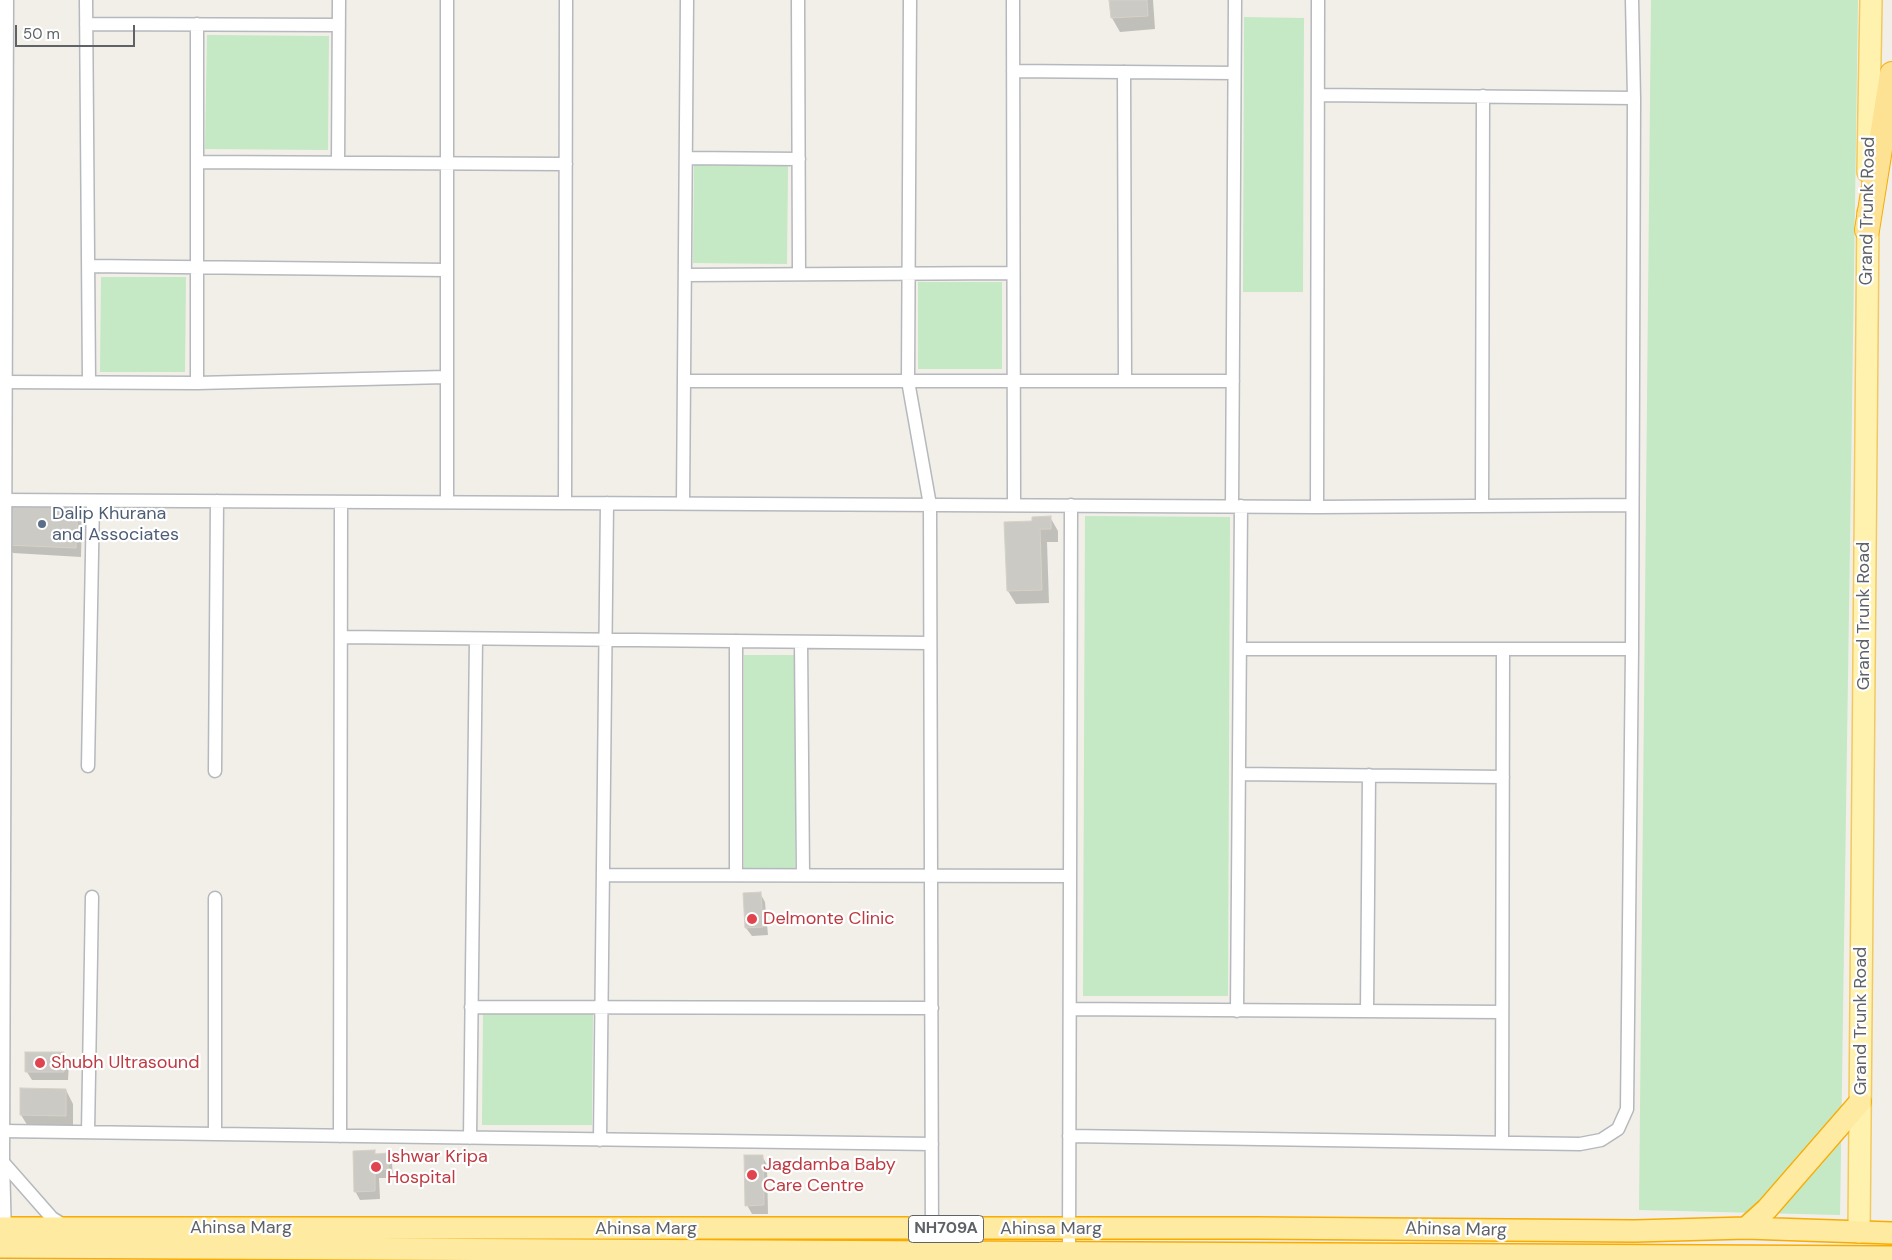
<!DOCTYPE html>
<style>
body{margin:0}
#map{position:relative;width:1892px;height:1260px;overflow:hidden;background:#f1efe8;font-family:"DM Sans",sans-serif}
canvas{display:block}
.scale{position:absolute;left:15px;top:25px;width:120px;height:22px;box-sizing:border-box;border:2px solid #5f6368;border-top:0;padding-left:6px;font-size:15px;line-height:18px;white-space:nowrap;color:#5f6368;-webkit-text-stroke:4px #fff;paint-order:stroke}
</style>
<div id="map">
<canvas width="1892" height="1260"></canvas>
<div class="scale">50 m</div>
</div>
<script>
const ctx = document.querySelector('canvas').getContext('2d');
ctx.lineJoin = 'round';
function fillPath(path, color) {
  ctx.fillStyle = color;
  ctx.fill(path, 'evenodd');
}
function shape(rows) {
  const path = new Path2D();
  for (const r of rows) {
    path.moveTo(r[0], r[1]);
    for (let i = 2; i < r.length; i += 2) path.lineTo(r[i], r[i + 1]);
  }
  return path;
}
function strokePath(path, color, width, dash) {
  ctx.strokeStyle = color;
  ctx.lineWidth = width;
  ctx.lineCap = dash ? 'butt' : 'round';
  ctx.setLineDash(dash || []);
  ctx.stroke(path);
}
function label(font, color, halo, rows, align = 'center') {
  ctx.font = font + ' "DM Sans",sans-serif';
  ctx.lineWidth = 4.5;
  ctx.setLineDash([]);
  ctx.textBaseline = 'middle';
  ctx.strokeStyle = halo;
  ctx.fillStyle = color;
  for (const [text, x, y, turn = 0] of rows) {
    ctx.save();
    ctx.translate(x, y);
    ctx.rotate((+turn || 0) * Math.PI / 180);
    ctx.textAlign = isNaN(turn) ? turn : align;
    if (halo) ctx.strokeText(text, 0, 0);
    ctx.fillText(text, 0, 0);
    ctx.restore();
  }
}
const green = shape([
 [1651,0,1858,0,1840,1215,1639,1210],
 [1244,17,1304,18,1303,292,1243,292],
 [207,35,329,36,328,150,205,149],
 [694,165,788,166,787,264,693,263],
 [101,277,186,277,185,372,100,372],
 [918,282,1002,282,1002,369,918,369],
 [1085,516,1230,517,1228,996,1083,996],
 [744,655,795,655,795,869,744,869],
 [483,1013,593,1014,592,1125,482,1125]
]);
const shadow = shape([
 [1111,0,1153,0,1155,29,1120,32,1112,18],
 [77,504,82,513,81,557,13,553,8,545],
 [1050,517,1058,531,1058,542,1047,542,1049,603,1016,604,1008,591,1033,523],
 [760,893,765,902,768,935,752,936,746,928],
 [63,1053,69,1062,68,1080,32,1080,27,1072],
 [66,1090,73,1104,73,1129,29,1128,21,1115],
 [374,1152,376,1155,387,1154,392,1163,393,1178,379,1178,380,1199,360,1200,355,1191],
 [762,1156,767,1165,768,1214,752,1214,747,1205]
]);
const building = shape([
 [1109,0,1147,0,1148,16,1111,18,1109,0],
 [78,503,76,548,6,545,7,504,78,503],
 [1051,516,1051,529,1040,529,1042,590,1007,591,1004,522,1032,521,1032,517,1051,516],
 [761,892,763,927,745,928,743,893,761,892],
 [25,1052,64,1052,64,1072,25,1072,25,1052],
 [20,1088,66,1089,66,1116,20,1115,20,1088],
 [375,1150,375,1154,388,1153,388,1169,375,1170,375,1191,354,1192,353,1151,375,1150],
 [744,1155,763,1155,764,1205,745,1206,744,1155]
]);
const minor = shape([
 [86,0,89,382],
 [798,0,799,274],
 [910,0,908,381,930,505,932,1252],
 [1013,0,1014,505],
 [86,24,339,25],
 [1013,71,1234,73],
 [1124,72,1125,381],
 [1318,95,1634,98],
 [686,158,799,159],
 [197,162,566,164],
 [338,163,339,0],
 [88,266,447,270],
 [685,275,1013,273],
 [684,381,1233,381],
 [4,382,197,383,446,377],
 [197,383,197,24],
 [0,500,1317,507,1632,505],
 [447,502,447,0],
 [565,503,566,0],
 [683,503,687,0],
 [1232,506,1235,0],
 [1482,506,1483,96],
 [1317,507,1318,0],
 [341,637,930,643],
 [736,641,736,875],
 [801,642,803,875],
 [1240,649,1632,649],
 [88,766,93,501],
 [215,771,217,501],
 [1239,774,1503,777],
 [603,875,1070,876],
 [471,1007,932,1008],
 [1070,1009,1502,1012],
 [1237,1011,1241,506],
 [1367,1011,1369,775],
 [2,1131,932,1144],
 [88,1132,92,897],
 [215,1134,215,898],
 [340,1136,341,502],
 [1069,1136,1580,1144,1601,1140,1618,1129,1627,1109,1632,649,1634,98,1632,0],
 [470,1138,476,639],
 [600,1140,607,503],
 [1502,1143,1503,649],
 [1,1160,52,1218,65,1226],
 [1069,1252,1071,505]
]);
const tertiary = shape([
 [3,1238,1,1160,5,0]
]);
const primary = shape([
 [1868,172,1871,0],
 [1859,1232,1868,213]
]);
const trunk = shape([
 [0,1228,1257,1228,1635,1231,1746,1228,1892,1233],
 [1746,1228,1767,1209,1860,1102],
 [0,1247,1892,1257]
]);
const motorway = shape([
 [1867,230,1892,74]
]);
const markers = [
 [42,524,5,"#5c6f8a"],
 [752,919,6,"#e0444e"],
 [40,1063,6,"#e0444e"],
 [376,1167,6,"#e0444e"],
 [752,1175,6,"#e0444e"]
];
const shields = [
 [946,1229,75]
];
const shieldNames = [
 ["NH709A",946,1229]
];
const streetNames = [
 ["Grand Trunk Road",1868,211,-89],
 ["Grand Trunk Road",1864,616,-90],
 ["Grand Trunk Road",1861,1021,-90],
 ["Ahinsa Marg",241,1228],
 ["Ahinsa Marg",646,1229],
 ["Ahinsa Marg",1051,1229],
 ["Ahinsa Marg",1456,1230,1]
];
const serviceNames = [
 ["Dalip Khurana",52,514],
 ["and Associates",52,535]
];
const healthNames = [
 ["Delmonte Clinic",763,919],
 ["Shubh Ultrasound",51,1063],
 ["Ishwar Kripa",387,1157],
 ["Hospital",387,1178],
 ["Jagdamba Baby",763,1165],
 ["Care Centre",763,1186]
];
fillPath(green, '#c5e8c5');
fillPath(shadow, '#0003');
fillPath(building, '#cccac5');
strokePath(building, '#d6d1c6', 1);
strokePath(minor, '#b5b8bc', 15);
strokePath(tertiary, '#b5b8bc', 19);
strokePath(primary, '#f2c960', 24);
strokePath(trunk, '#f9ab00', 24);
strokePath(motorway, '#f9ab00', 26);
strokePath(minor, '#fff', 12);
strokePath(tertiary, '#fff', 16);
strokePath(primary, '#fff2af', 21);
strokePath(trunk, '#feeaa1', 21);
strokePath(motorway, '#fde293', 24);
for (const [x, y, r, color] of markers) {
  const dot = new Path2D();
  dot.arc(x, y, r, 0, 2 * Math.PI);
  ctx.fillStyle = color;
  ctx.fill(dot);
  strokePath(dot, '#fff', 2);
}
for (const [x, y, w] of shields) {
  const box = new Path2D();
  box.roundRect(x - w / 2, y - 13.5, w, 27, 4);
  ctx.fillStyle = '#fff';
  ctx.fill(box);
  strokePath(box, '#5f6368', 1);
}
label('bold 16px', '#5f6368', null, shieldNames);
label('18px', '#5f6368', '#fff', streetNames);
label('18px', '#4e5e75', '#fff', serviceNames, 'left');
label('18px', '#be3a42', '#fff', healthNames, 'left');
</script>
